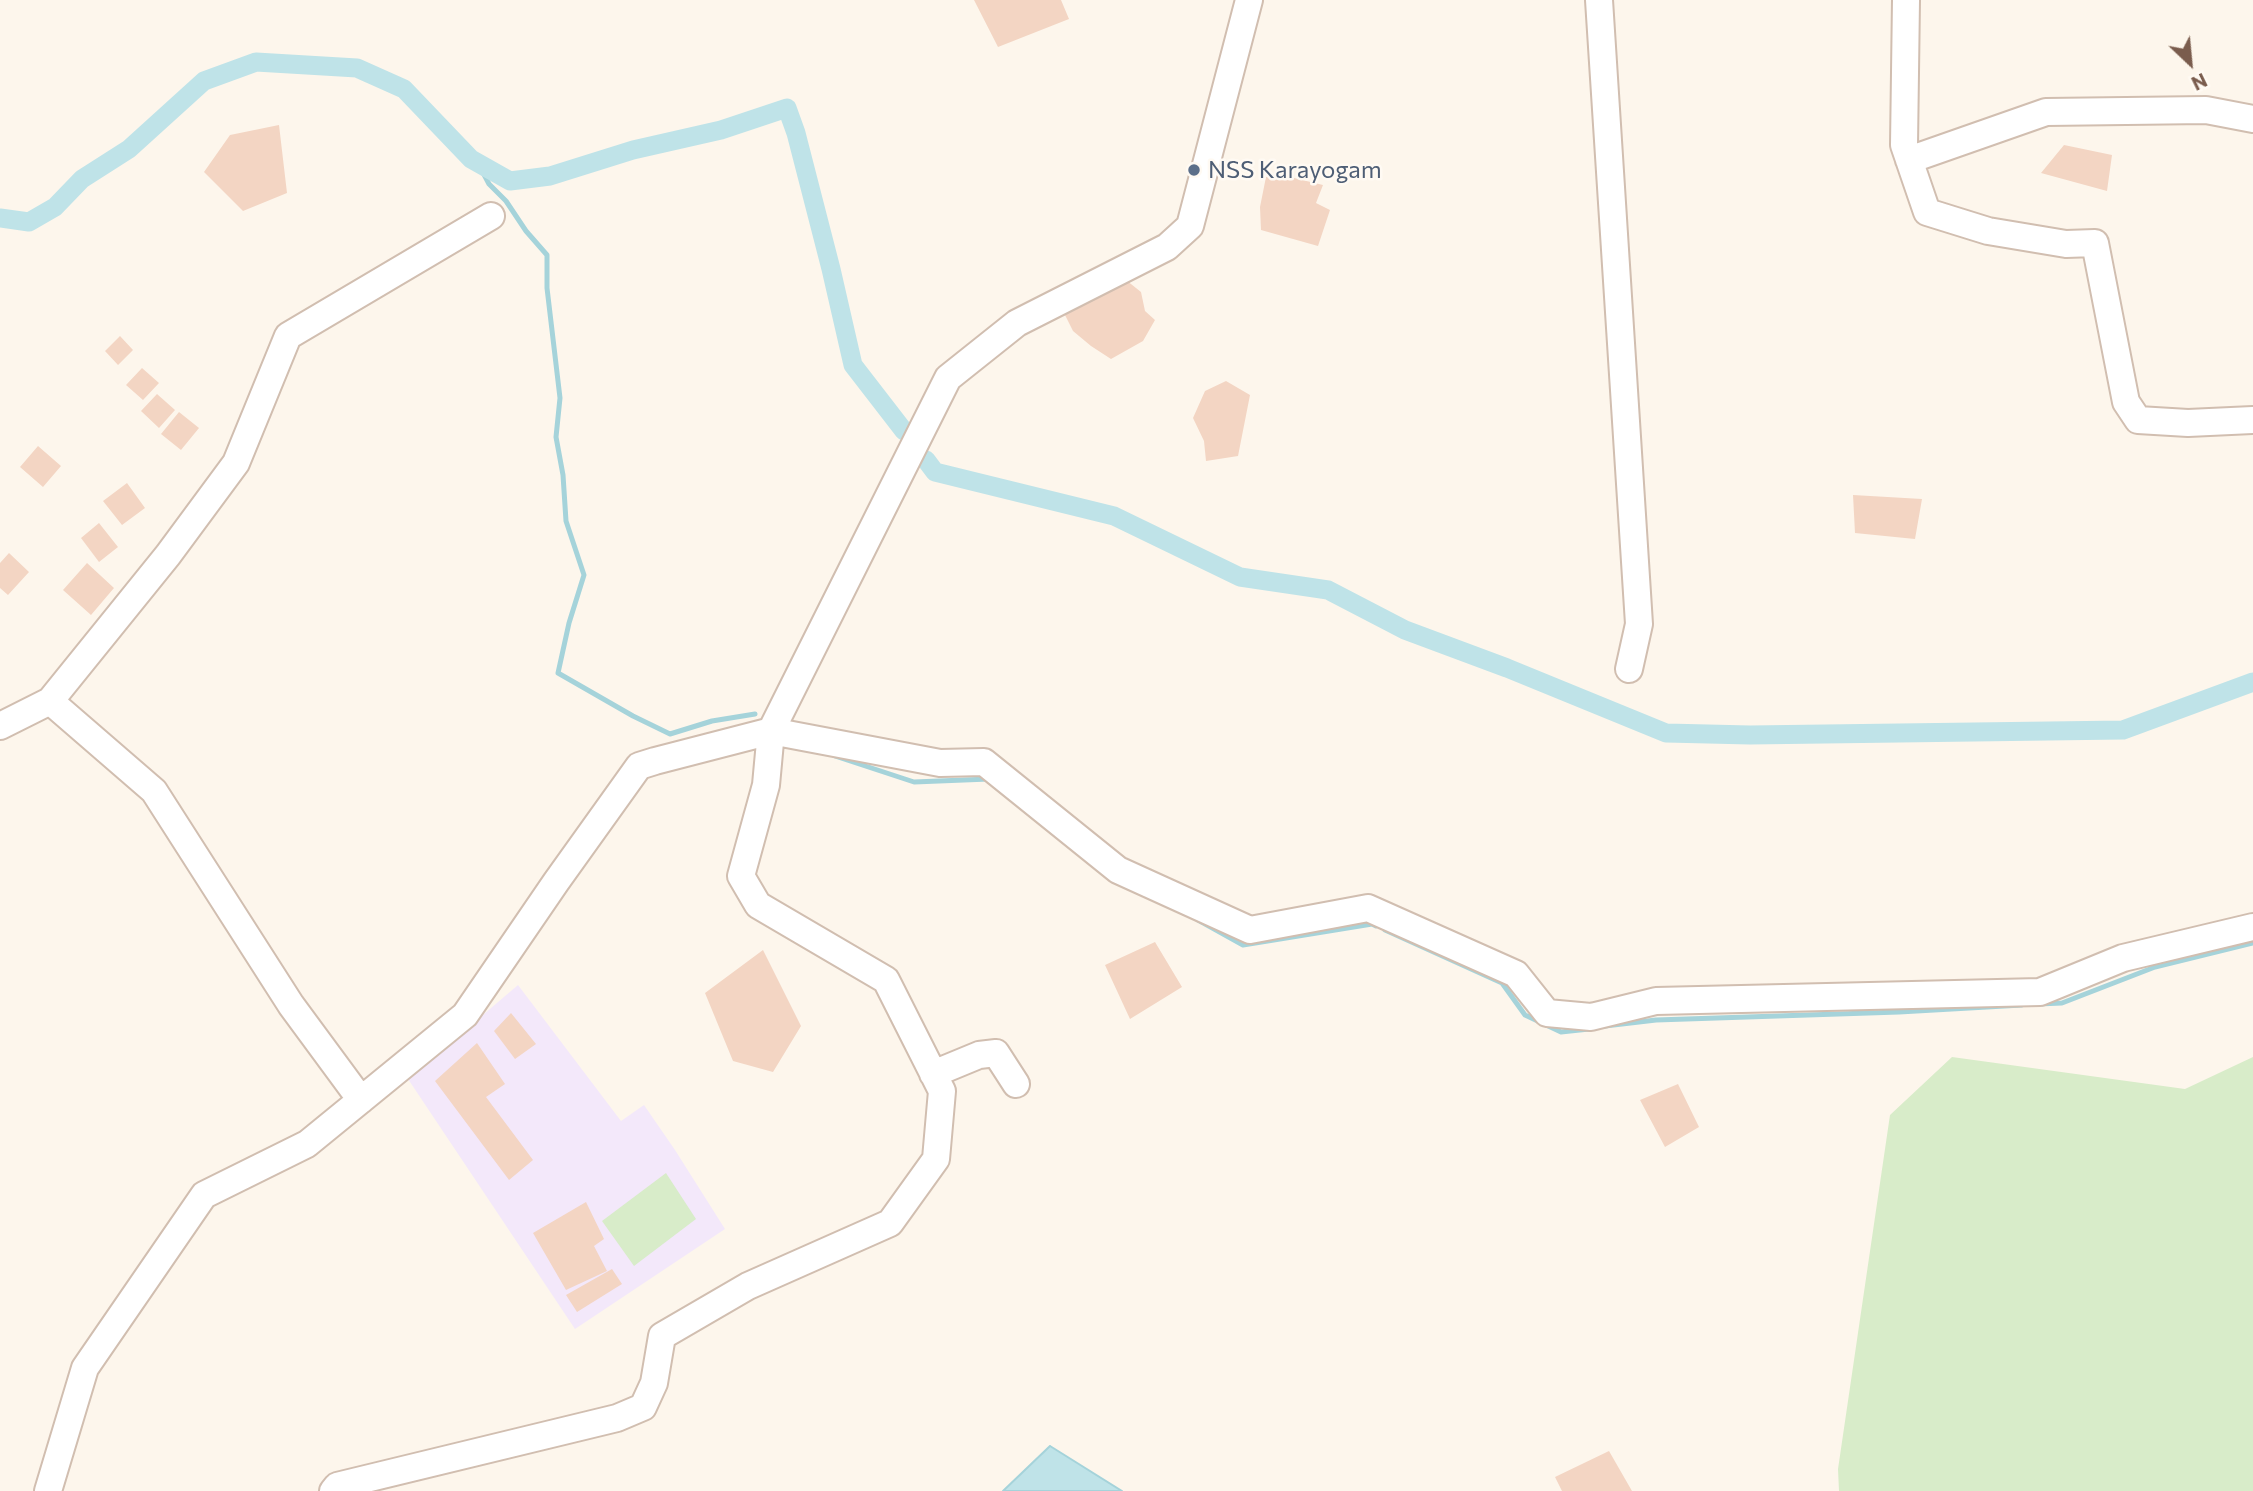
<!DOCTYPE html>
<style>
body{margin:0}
#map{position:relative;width:2253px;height:1491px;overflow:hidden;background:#fdf6ec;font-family:Commissioner,sans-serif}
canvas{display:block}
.north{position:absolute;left:2155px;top:28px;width:70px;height:70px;-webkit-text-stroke:5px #fffaf3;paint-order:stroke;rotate:154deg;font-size:19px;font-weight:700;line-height:28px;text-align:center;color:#7a5c4d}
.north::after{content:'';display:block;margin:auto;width:24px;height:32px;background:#7a5c4d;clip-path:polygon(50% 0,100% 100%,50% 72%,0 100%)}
</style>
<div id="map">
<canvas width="2253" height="1491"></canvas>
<div class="north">N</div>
</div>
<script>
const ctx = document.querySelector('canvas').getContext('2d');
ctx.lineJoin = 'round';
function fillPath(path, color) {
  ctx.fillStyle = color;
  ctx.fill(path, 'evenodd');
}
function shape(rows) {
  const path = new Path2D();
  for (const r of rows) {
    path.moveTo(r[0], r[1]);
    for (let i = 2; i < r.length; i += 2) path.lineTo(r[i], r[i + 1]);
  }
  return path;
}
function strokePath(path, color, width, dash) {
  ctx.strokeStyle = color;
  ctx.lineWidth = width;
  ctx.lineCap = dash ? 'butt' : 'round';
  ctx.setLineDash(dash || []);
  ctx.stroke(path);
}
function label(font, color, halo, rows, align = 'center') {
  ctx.font = font + ' Commissioner,sans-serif';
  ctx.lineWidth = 5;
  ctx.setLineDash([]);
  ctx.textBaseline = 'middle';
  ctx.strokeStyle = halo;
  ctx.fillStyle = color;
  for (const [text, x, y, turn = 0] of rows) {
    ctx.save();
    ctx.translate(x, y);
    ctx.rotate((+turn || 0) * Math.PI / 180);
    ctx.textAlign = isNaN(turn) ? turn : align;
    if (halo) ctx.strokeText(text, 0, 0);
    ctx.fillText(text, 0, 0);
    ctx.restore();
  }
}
const education = shape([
 [518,985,621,1121,644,1105,675,1150,725,1229,575,1329,408,1079]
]);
const green = shape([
 [1952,1057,2185,1089,2253,1057,2253,1491,1839,1491,1838,1469,1890,1115],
 [666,1173,696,1219,634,1266,602,1221]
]);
const water = shape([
 [1050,1446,1122,1491,1003,1491,1050,1446]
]);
const stream = shape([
 [478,163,489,184,506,201,526,231,547,255,547,288,560,398,556,437,563,475,566,521,584,575,569,623,558,673,633,716,670,734,712,721,755,714],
 [835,756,914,782,989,779],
 [1198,920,1243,945,1372,924,1376,926],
 [1385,930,1502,983,1525,1015,1561,1032,1589,1029],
 [2038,1004,2062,1003,2155,967,2253,943],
 [1605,1026,1656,1020,1899,1012,2022,1005]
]);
const canal = shape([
 [0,218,29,222,55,207,82,179,129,149,204,81,256,62,357,68,404,89,471,159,510,181,550,176,633,150,721,130,787,108,796,133,831,269,853,365,904,431],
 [926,460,935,472,1114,516,1240,577,1328,590,1405,630,1507,668,1666,733,1750,735,2123,730,2253,682]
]);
const building = shape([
 [974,0,1061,0,1069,19,998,47],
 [279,125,287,193,243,211,204,172,230,135],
 [2064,145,2112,155,2107,191,2041,173],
 [1266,177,1294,178,1323,185,1316,203,1330,210,1318,246,1261,230,1260,207],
 [1126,280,1141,292,1145,311,1155,320,1143,341,1111,359,1091,346,1073,331,1061,307],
 [120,336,133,350,118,365,105,351],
 [142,368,159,383,143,400,126,385],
 [1226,381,1250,395,1238,456,1206,461,1204,441,1193,418,1205,391],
 [157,394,175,410,159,428,141,411],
 [179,412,199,428,181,450,161,434],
 [38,446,61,466,43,487,20,467],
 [127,483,145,508,122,525,103,501],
 [1853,495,1922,499,1915,539,1855,533],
 [99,523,118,547,99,562,81,538],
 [9,553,29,572,8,595,0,588,0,563],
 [87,563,114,588,91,615,63,590],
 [1155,942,1182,987,1130,1019,1105,965],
 [763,950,801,1026,773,1072,733,1061,705,993],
 [511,1013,536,1044,515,1059,494,1031],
 [477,1043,505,1084,486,1097,533,1160,509,1180,435,1081],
 [1678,1084,1699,1127,1665,1147,1640,1100],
 [586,1202,604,1239,594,1246,607,1271,566,1290,533,1233],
 [612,1269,622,1284,577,1312,566,1295],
 [1609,1451,1632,1491,1562,1491,1555,1477]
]);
const minor = shape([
 [1599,0,1639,624,1629,669],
 [1906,0,1904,145,1927,212,1988,231,2066,244,2095,243,2126,402,2138,420,2188,423,2253,420],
 [1909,160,2046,112,2206,110,2253,119],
 [50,701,154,791,291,1005,361,1100],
 [0,726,50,701,168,555,236,463,288,336,491,216],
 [933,1074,979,1055,996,1053,1016,1084],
 [48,1491,85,1368,204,1195,307,1144,465,1015,556,882,639,766,655,761,771,731,940,763,984,762,1118,870,1250,930,1368,908,1516,974,1547,1013,1591,1017,1656,1001,2040,992,2123,958,2253,927],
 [333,1491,337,1486,617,1418,643,1407,654,1383,662,1336,748,1286,890,1223,936,1159,942,1091,886,980,758,905,741,876,766,785,771,731,948,378,1017,323,1167,247,1190,226,1249,0]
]);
const markers = [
 [1194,170,7,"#5c6f8a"]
];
const serviceNames = [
 ["NSS Karayogam",1208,170]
];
fillPath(education, '#f3e8fa');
fillPath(green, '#d8ecc9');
fillPath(water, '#bfe3e8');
strokePath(water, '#a5d3da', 2);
strokePath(stream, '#a5d3da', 5);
strokePath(canal, '#bfe3e8', 19);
fillPath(building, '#f3d5c3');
strokePath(minor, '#d1beb0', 30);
strokePath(minor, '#fff', 26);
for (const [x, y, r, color] of markers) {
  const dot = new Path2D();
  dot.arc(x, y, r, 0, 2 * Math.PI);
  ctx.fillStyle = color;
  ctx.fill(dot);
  strokePath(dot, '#fffaf3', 2.5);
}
label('24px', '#4e5e75', '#fffaf3', serviceNames, 'left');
</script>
